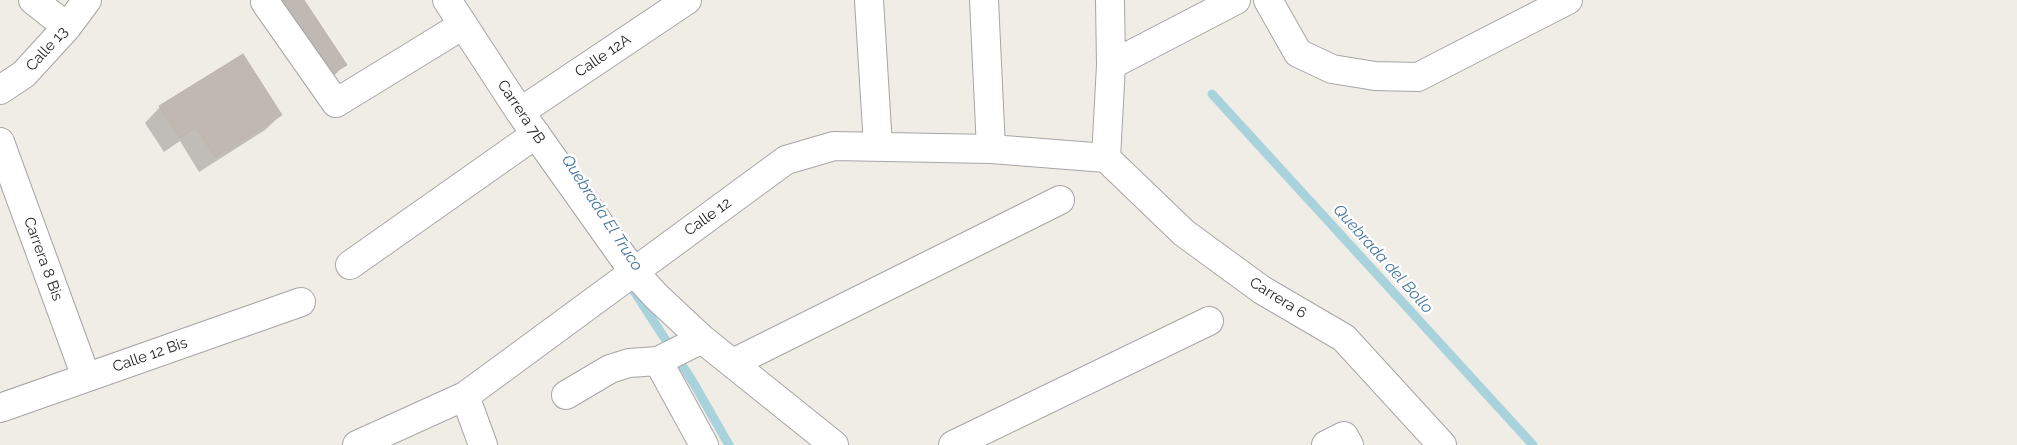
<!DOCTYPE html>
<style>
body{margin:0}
canvas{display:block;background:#f0ece6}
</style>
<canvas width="2017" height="445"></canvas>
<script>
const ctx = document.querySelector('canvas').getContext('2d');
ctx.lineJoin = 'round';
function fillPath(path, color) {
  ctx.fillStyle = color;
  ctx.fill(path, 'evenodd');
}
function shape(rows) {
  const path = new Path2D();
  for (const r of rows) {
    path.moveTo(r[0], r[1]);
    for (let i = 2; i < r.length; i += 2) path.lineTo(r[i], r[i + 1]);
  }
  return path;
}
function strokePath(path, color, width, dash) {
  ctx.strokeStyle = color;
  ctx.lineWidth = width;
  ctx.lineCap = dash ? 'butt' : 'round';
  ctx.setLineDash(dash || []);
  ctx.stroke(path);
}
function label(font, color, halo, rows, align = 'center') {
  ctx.font = font + ' Raleway,sans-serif';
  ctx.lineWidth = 5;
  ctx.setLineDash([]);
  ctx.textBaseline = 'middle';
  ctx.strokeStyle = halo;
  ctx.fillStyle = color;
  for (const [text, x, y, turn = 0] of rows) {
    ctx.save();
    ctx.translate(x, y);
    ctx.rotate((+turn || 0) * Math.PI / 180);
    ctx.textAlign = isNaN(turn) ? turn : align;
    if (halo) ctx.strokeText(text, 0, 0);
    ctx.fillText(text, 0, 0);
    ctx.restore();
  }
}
const shadow = shape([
 [303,0,345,64,334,76,258,2],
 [160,107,281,115,265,130,199,172,180,141,164,152,145,123]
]);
const stream = shape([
 [1212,94,1533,445],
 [632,288,693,382,729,445]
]);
const building = shape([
 [276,0,304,0,347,65,327,77,276,0],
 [243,54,282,115,215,157,196,127,180,138,159,106,243,54]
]);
const minor = shape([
 [33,0,67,27],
 [447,0,520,112,633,271,656,296,702,339,834,445],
 [869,0,878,146],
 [984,0,991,149],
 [1268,0,1298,53,1332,69,1375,76,1418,77,1568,0],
 [265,2,336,103,463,25],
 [1111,65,1236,0],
 [0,90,24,74,67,27,87,0],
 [520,112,687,0],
 [0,142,86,377],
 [1106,158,1184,233,1262,290,1344,338,1442,445],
 [1106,158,1111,65,1110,0],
 [350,265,536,134],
 [658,361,704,445],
 [733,363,1060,200],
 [566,395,610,369,629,363,658,361,702,339],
 [465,396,483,445],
 [0,408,301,302],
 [357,445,465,396,786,160,834,146,991,149,1106,158],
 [953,445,1209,321],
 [1326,445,1344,436,1349,445]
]);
const streetNames = [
 ["Calle 13",47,49,-48],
 ["Calle 12A",603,56,-34],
 ["Carrera 7B",521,112,56],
 ["Calle 12",708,217,-36],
 ["Carrera 8 Bis",43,259,70],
 ["Carrera 6",1278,298,32],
 ["Calle 12 Bis",150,355,-19]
];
const waterNames = [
 ["Quebrada El Truco",602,213,57],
 ["Quebrada del Bollo",1383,259,48]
];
fillPath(shadow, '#0003');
strokePath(stream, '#a8d2dc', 9);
fillPath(building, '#c0b8b2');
strokePath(building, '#c1b3a9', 1);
strokePath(minor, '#a6a6a6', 30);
strokePath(minor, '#fff', 28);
label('15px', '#1f1f1f', '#fff', streetNames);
label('italic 16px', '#48769d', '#fff', waterNames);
</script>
